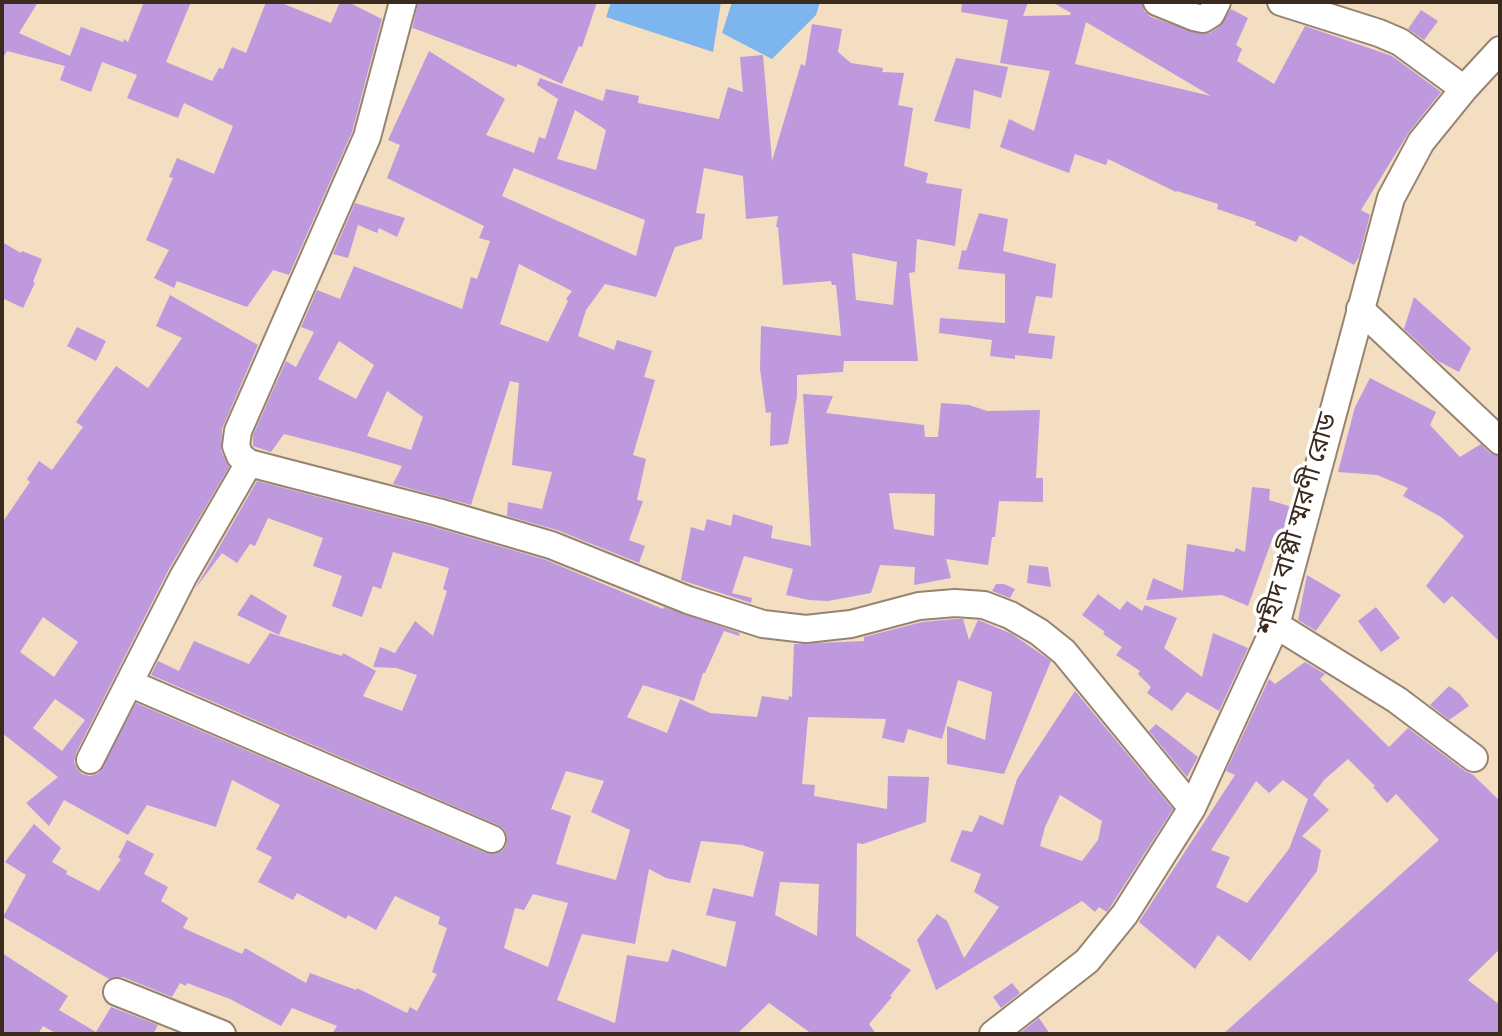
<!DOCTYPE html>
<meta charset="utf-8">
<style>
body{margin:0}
#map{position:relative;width:1502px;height:1036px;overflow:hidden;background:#f3dec2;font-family:Dekko,sans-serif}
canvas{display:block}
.frame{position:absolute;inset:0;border:4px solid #3b2a1e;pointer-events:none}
</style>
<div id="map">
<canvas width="1502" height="1036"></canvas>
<div class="frame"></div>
</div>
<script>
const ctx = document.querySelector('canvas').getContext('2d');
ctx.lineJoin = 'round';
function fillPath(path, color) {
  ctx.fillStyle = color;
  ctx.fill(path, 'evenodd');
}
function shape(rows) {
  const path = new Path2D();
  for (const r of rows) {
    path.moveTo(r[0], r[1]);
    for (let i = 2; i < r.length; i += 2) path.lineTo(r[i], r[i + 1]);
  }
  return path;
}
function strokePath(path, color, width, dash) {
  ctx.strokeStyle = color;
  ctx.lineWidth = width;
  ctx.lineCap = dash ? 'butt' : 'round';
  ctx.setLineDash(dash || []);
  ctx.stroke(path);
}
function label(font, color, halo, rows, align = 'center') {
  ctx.font = font + ' Dekko,"Noto Sans Bengali",sans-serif';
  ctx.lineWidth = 7;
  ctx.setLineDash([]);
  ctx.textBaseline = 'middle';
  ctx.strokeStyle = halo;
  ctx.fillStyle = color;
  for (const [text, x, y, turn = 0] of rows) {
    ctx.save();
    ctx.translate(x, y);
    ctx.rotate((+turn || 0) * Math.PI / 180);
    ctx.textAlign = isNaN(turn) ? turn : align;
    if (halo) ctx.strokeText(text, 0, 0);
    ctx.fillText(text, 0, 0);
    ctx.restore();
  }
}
const water = shape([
 [611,2,721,2,713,52,606,17],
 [732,2,820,2,816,15,772,59,722,33]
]);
const building = shape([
 [2,2,38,2,19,33,70,56,81,27,123,42,124,39,128,42,144,2,191,2,166,62,212,81,219,68,223,69,232,47,246,53,266,2,279,2,331,23,340,2,348,2,382,19,352,132,289,275,273,270,247,307,177,281,174,288,154,278,169,250,146,240,173,178,169,177,177,158,214,174,233,126,184,103,178,118,127,98,137,75,102,62,91,92,60,80,65,66,7,51,2,59],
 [418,2,597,2,582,47,579,46,562,84,518,64,516,67,413,28,412,30],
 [962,2,1028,2,1023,16,1070,15,1071,13,1052,2,1142,2,1144,11,1151,17,1201,34,1210,33,1219,27,1231,9,1248,18,1236,45,1242,49,1237,61,1274,84,1305,26,1392,56,1441,92,1409,132,1361,210,1370,215,1359,257,1354,265,1300,235,1296,242,1255,225,1256,222,1217,209,1218,204,1177,191,1176,192,1108,159,1106,165,1075,154,1069,173,1000,147,1009,119,1034,131,1050,71,1000,63,1008,20,961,12],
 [1086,22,1211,96,1075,64],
 [1421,10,1438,21,1424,40,1408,29],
 [812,24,842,29,838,52,851,63,883,68,882,72,904,73,898,105,913,108,904,166,928,173,926,183,962,189,955,246,917,239,915,272,909,273,918,361,844,361,843,372,797,375,797,396,788,444,770,446,771,412,766,413,760,369,761,326,841,336,836,285,832,285,831,281,783,285,778,227,776,227,778,216,746,219,743,176,704,168,696,213,705,214,702,239,675,247,656,297,605,284,586,310,578,336,614,350,617,340,652,351,644,377,655,380,633,455,646,459,637,500,643,501,629,540,645,546,639,563,557,530,507,516,508,502,542,509,552,472,512,465,519,383,510,381,471,505,393,484,402,466,354,452,284,434,271,452,253,446,253,435,286,361,296,367,314,332,301,327,317,290,340,299,354,266,462,309,471,277,477,279,490,241,479,238,484,226,387,178,400,145,388,140,429,51,505,99,486,135,534,153,539,137,545,139,558,99,537,85,540,78,603,101,606,89,639,96,638,103,719,119,728,87,743,92,740,57,763,55,772,161,801,64,805,66],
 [575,110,606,130,596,170,557,159],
 [514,168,645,220,636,256,502,196],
 [852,253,897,262,893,305,856,300],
 [519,264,572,291,566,299,568,301,548,342,500,324],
 [339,341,374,365,356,399,318,379],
 [387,391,423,417,411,450,367,436],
 [956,58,1008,67,1001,98,974,90,970,129,934,121],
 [355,203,405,218,397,237,379,228,377,233,358,225,348,258,333,254],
 [979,213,1008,219,1003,251,1056,264,1052,298,1036,296,1028,333,1055,336,1052,359,1015,355,1015,359,990,356,992,340,939,333,940,318,1005,323,1005,274,958,269,962,250,966,251],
 [2,242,21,253,22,251,42,259,33,282,35,283,23,308,2,298],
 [170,295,258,345,222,429,221,451,229,467,169,569,76,753,74,762,77,769,82,774,90,776,99,773,136,703,486,853,495,854,502,851,506,846,507,836,504,829,498,825,151,675,158,661,179,671,194,641,249,664,270,633,342,656,343,653,376,671,363,696,402,711,417,675,396,668,373,667,380,647,395,653,415,621,433,636,447,591,443,589,449,568,393,552,381,589,373,586,362,617,332,606,342,576,313,566,323,538,268,518,255,546,250,544,237,563,222,553,195,589,257,481,434,527,546,560,663,609,664,607,740,633,739,636,724,631,705,673,703,673,694,701,643,685,627,717,667,733,680,699,710,713,757,717,762,696,788,700,789,696,792,697,794,644,864,641,864,637,922,622,955,619,963,619,969,640,978,620,981,621,1012,634,1051,661,1004,774,947,764,947,726,985,740,992,692,958,680,942,739,908,729,904,743,882,738,886,719,808,717,802,784,815,785,814,796,887,809,888,776,929,777,926,822,863,844,857,843,856,936,911,970,890,996,892,997,869,1024,876,1034,812,1034,769,1003,737,1034,332,1034,337,1026,292,1008,281,1026,230,999,187,983,186,986,180,983,172,997,123,977,109,979,3,917,26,875,5,862,34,824,61,848,52,862,67,871,66,874,99,891,121,859,118,858,127,840,154,854,144,874,168,887,161,901,188,918,183,928,242,954,245,948,306,983,310,973,356,990,357,988,407,1013,410,1007,417,1011,437,974,432,972,447,928,438,924,440,917,395,896,376,930,348,915,346,919,297,893,293,900,258,882,272,857,256,849,280,805,232,780,216,827,147,805,128,835,64,800,49,826,26,803,58,777,2,733,2,523,30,482,27,479,39,461,52,470,83,427,76,422,116,366,148,388,182,338,156,326],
 [43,617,78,642,54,677,20,652],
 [55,699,85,720,62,751,33,728],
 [566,771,604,781,591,812,630,830,616,880,556,864,571,816,551,809],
 [701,841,742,845,764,852,753,897,713,888,706,915,736,922,726,967,672,949,668,962,627,955,615,1023,557,1000,582,934,635,944,649,869,666,878,690,883],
 [780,882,819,884,817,936,775,915],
 [533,894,568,903,548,967,504,948,515,908,524,910],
 [1414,297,1471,348,1459,372,1438,361,1404,329],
 [77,327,106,341,96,361,67,346],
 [1370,378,1436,412,1430,425,1460,457,1481,444,1490,453,1500,456,1500,642,1452,596,1444,604,1426,586,1464,536,1441,517,1403,496,1408,488,1377,475,1338,472,1355,407],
 [803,394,833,396,826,413,924,425,925,437,938,437,941,403,969,405,987,411,1040,410,1036,478,1043,478,1043,502,999,501,995,537,992,537,988,565,946,559,951,578,914,585,915,567,880,565,871,593,828,601,809,600,786,595,793,569,744,556,732,593,752,598,751,603,681,580,691,527,704,531,707,519,731,526,733,514,773,526,771,538,811,546],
 [889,493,935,494,934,536,894,529],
 [1252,487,1270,489,1269,500,1292,507,1282,541,1273,537,1248,606,1222,595,1146,600,1153,578,1183,591,1187,544,1234,552,1236,548,1245,552],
 [1029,565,1048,567,1051,587,1027,583],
 [1307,575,1341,595,1316,631,1298,620],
 [996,584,1004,584,1015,589,1010,598,992,591],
 [251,594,287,616,279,635,237,615],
 [1098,594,1120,610,1127,601,1142,611,1145,605,1177,618,1164,648,1202,677,1213,633,1248,648,1219,711,1187,692,1172,711,1147,693,1151,687,1138,674,1140,671,1116,655,1122,647,1103,634,1105,632,1082,615],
 [1376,607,1400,638,1381,652,1358,621],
 [1305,662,1325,674,1320,679,1389,747,1408,728,1465,771,1472,774,1500,801,1500,949,1468,980,1500,1005,1500,1034,1223,1034,1439,840,1396,794,1387,803,1373,787,1375,786,1348,759,1324,780,1313,795,1329,810,1302,836,1321,850,1317,871,1250,961,1218,935,1195,969,1139,922,1235,775,1226,771,1269,679,1275,684],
 [1283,780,1308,799,1289,849,1247,903,1216,887,1230,857,1211,850,1256,781,1269,793],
 [1449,686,1460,694,1469,706,1449,720,1430,705],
 [1075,691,1173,809,1107,912,1099,907,1095,912,1082,901,936,990,917,940,937,914,947,921,964,958,999,907,974,892,981,874,950,861,962,830,972,832,980,815,1003,825,1017,779],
 [1060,795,1102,821,1098,840,1082,861,1040,846,1045,827],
 [1156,724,1198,757,1187,777,1149,731],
 [2,953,68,996,59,1010,96,1032,111,1007,158,1025,153,1034,57,1034,43,1026,38,1034,2,1034],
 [1012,983,1020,993,1001,1008,993,997],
 [1039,1018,1050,1034,1021,1034,1020,1033]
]);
const minor = shape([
 [1157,2,1194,17,1203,19,1211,14,1217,2],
 [1281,2,1379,33,1400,42,1464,89],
 [1360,309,1500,441],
 [249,463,240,456,236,446,238,431,367,137,403,2],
 [1276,625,1397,700,1474,758],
 [129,683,492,839],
 [90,760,183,577,249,463,438,512,551,545,688,600,763,624,806,629,851,624,919,606,955,603,984,605,1010,615,1039,632,1064,652,1192,808],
 [117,992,222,1034],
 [993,1034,1087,961,1125,914,1192,808,1276,625,1391,198,1421,142,1464,89,1500,50]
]);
const streetNames = [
 ["শহীদ বাপ্পী স্মরণী রোড",1301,525,-74]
];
fillPath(water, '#7db6ee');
fillPath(building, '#be99de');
strokePath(minor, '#978470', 30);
strokePath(minor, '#fff', 26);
label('26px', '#3b2a1e', '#fff', streetNames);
</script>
